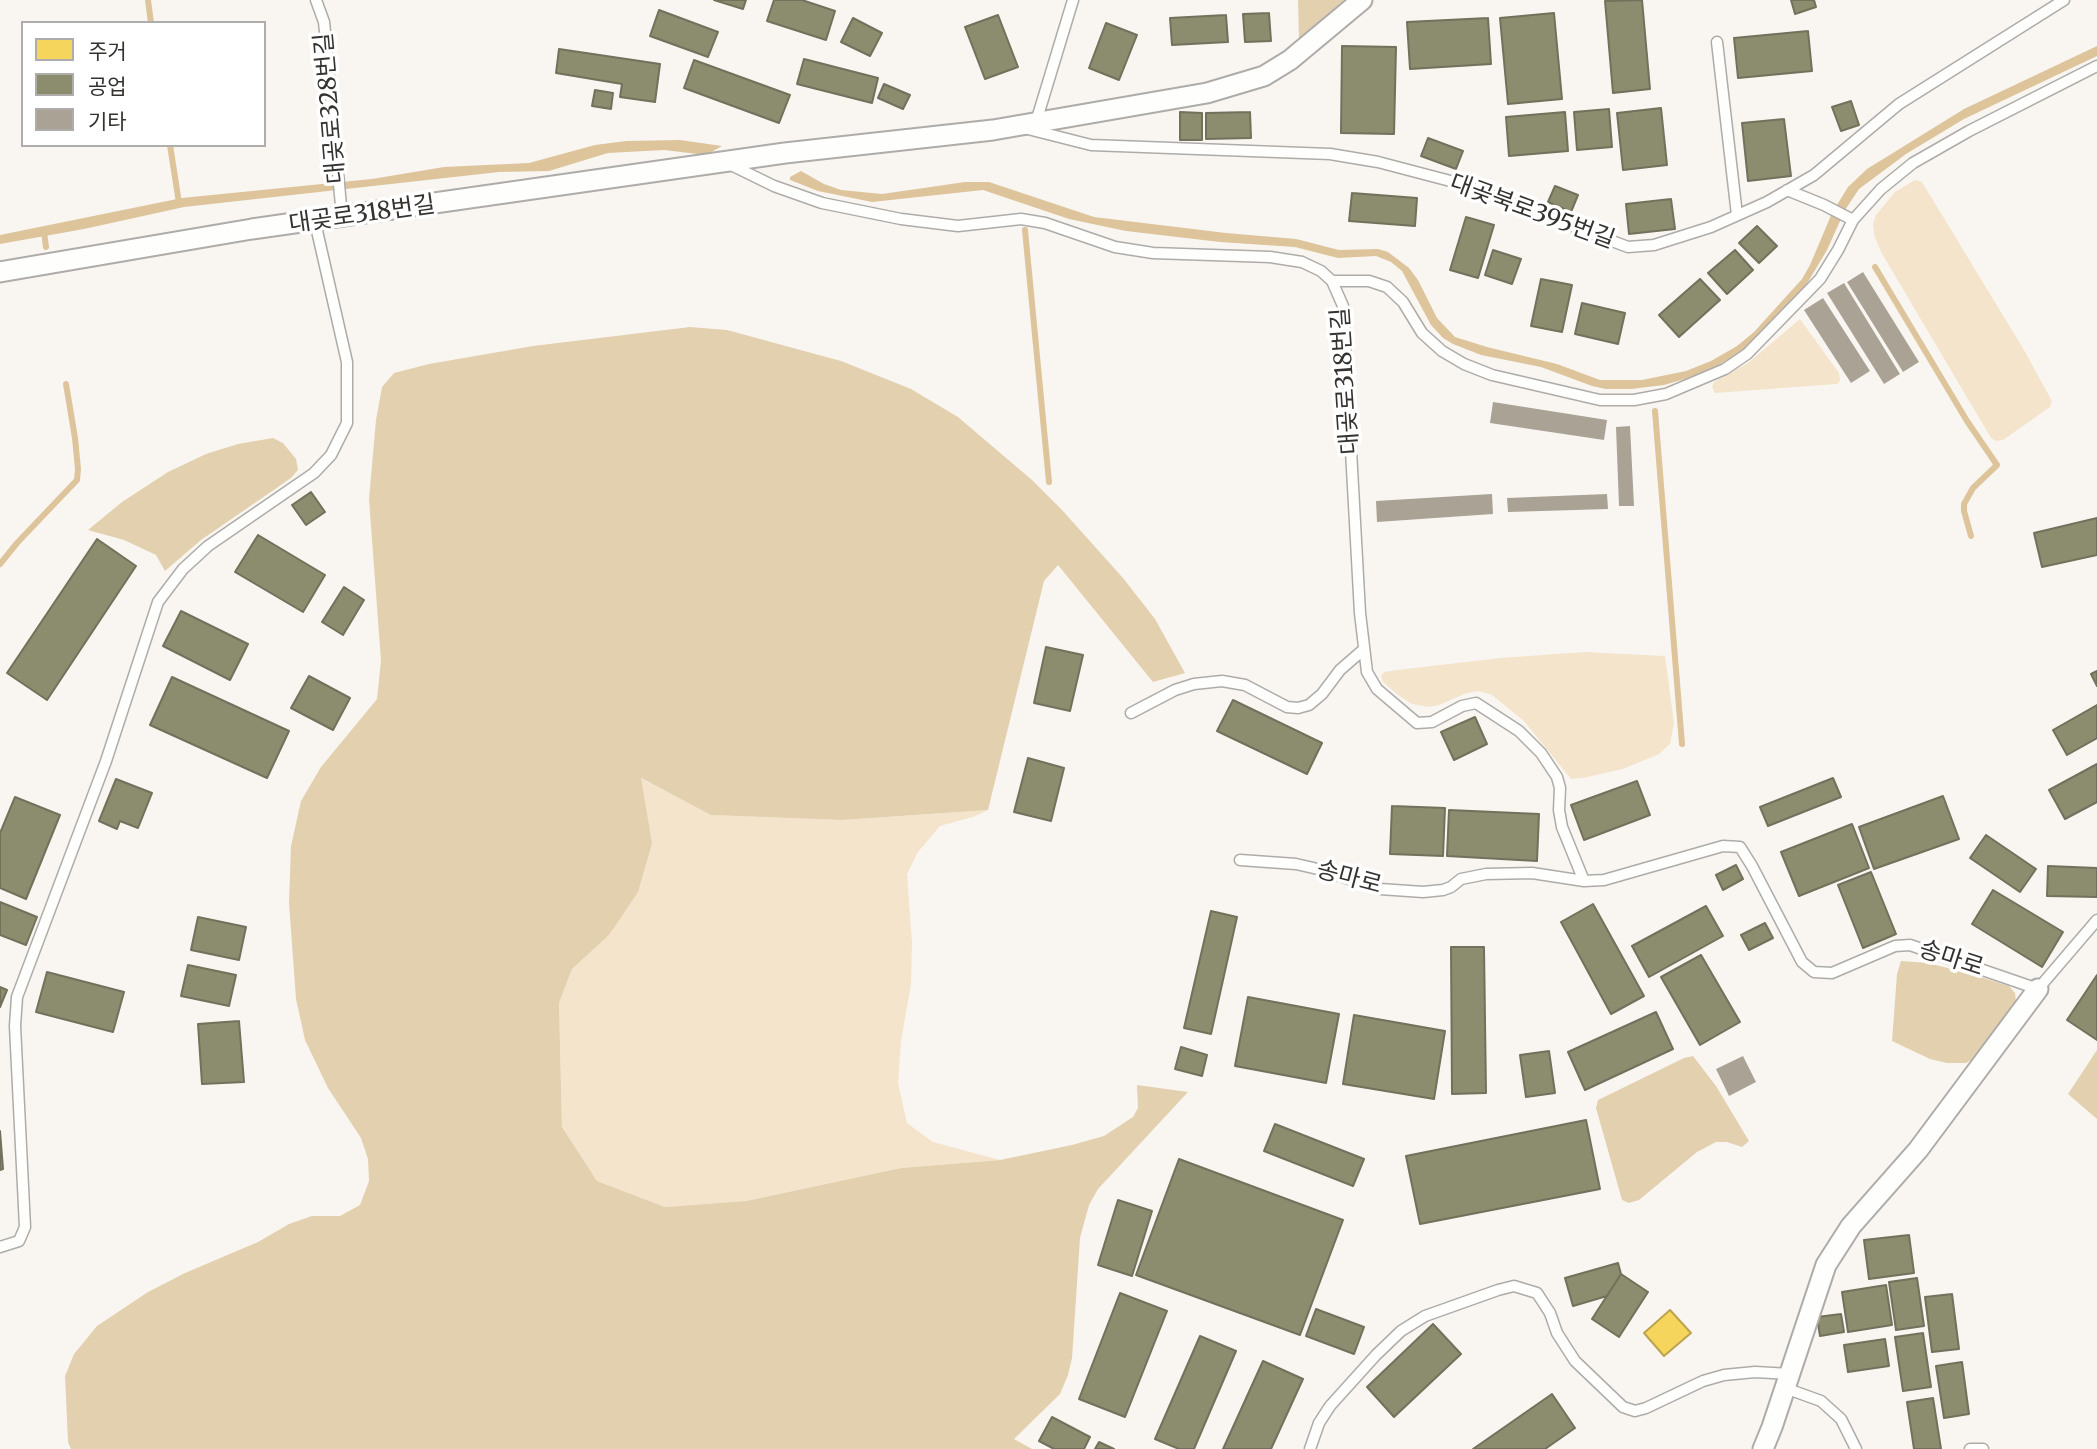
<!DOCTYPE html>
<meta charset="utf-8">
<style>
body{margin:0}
#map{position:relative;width:2097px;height:1449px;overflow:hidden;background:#f9f6f2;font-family:Merriweather,"Noto Sans KR",serif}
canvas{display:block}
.legend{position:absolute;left:21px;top:21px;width:245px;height:126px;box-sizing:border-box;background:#fff;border:2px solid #aeadac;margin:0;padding:9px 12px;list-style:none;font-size:21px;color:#353330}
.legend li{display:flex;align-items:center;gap:14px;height:35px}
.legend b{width:35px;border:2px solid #aeadac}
</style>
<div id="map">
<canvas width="2097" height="1449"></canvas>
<ul class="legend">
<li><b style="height:19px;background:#f6d55c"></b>주거</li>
<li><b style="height:19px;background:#8c8c6e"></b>공업</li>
<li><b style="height:19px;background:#a9a295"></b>기타</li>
</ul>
</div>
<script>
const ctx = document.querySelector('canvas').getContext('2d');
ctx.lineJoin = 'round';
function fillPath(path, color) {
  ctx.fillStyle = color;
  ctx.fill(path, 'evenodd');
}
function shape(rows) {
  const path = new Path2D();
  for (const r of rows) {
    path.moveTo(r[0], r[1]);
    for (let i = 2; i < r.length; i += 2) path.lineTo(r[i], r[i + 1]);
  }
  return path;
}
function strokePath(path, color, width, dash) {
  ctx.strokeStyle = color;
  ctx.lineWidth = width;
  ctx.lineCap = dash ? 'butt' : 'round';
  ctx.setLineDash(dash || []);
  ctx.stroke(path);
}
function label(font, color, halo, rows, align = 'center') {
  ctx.font = font + ' Merriweather,"Noto Sans KR",serif';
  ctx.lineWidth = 7;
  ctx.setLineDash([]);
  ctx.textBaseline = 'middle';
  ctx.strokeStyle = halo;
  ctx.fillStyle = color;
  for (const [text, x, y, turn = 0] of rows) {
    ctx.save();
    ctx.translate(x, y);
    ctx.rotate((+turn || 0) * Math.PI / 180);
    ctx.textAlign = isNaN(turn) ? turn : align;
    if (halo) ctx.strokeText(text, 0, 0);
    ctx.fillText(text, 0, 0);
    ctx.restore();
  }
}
const green = shape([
 [1915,180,1922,182,2024,350,2052,401,2050,407,2003,440,1996,441,1991,438,1881,252,1874,235,1873,224,1876,215,1895,192],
 [1800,319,1839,373,1840,381,1837,384,1715,393,1712,387,1714,382,1748,363],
 [1585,652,1665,656,1674,723,1670,744,1659,754,1623,769,1583,778,1571,779,1524,721,1492,695,1479,691,1467,693,1439,705,1429,707,1412,704,1398,695,1383,682,1381,676,1384,672,1397,670,1500,658],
 [640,778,712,815,842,820,988,810,973,817,940,826,918,852,907,874,912,942,911,984,901,1041,898,1083,907,1123,933,1142,1000,1160,901,1168,746,1201,665,1207,597,1181,562,1127,559,1003,572,969,609,935,652,843]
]);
const forest = shape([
 [1298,0,1344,0,1299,39],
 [690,327,727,330,841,361,911,389,958,417,1032,480,1062,510,1123,578,1155,619,1185,673,1153,682,1058,565,1044,581,988,810,842,820,711,815,641,778,652,843,638,892,609,935,572,969,559,1003,562,1127,597,1181,665,1207,746,1201,901,1168,1000,1160,1072,1145,1104,1136,1133,1117,1138,1108,1137,1085,1188,1092,1098,1189,1089,1205,1080,1238,1072,1358,1068,1375,1060,1394,1014,1439,1032,1449,71,1449,68,1442,65,1376,74,1354,97,1326,148,1292,185,1273,258,1242,289,1224,312,1216,340,1216,360,1205,369,1181,368,1159,361,1138,328,1088,305,1040,296,999,289,903,291,846,301,801,321,767,377,699,381,661,369,499,376,420,382,387,394,373,429,364,533,346],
 [273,438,283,443,296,459,298,470,291,478,201,540,165,571,156,555,124,540,88,530,122,502,168,472,206,454,238,444],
 [1901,961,1928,963,1971,974,2009,986,2015,993,2016,1002,2011,1013,1977,1057,1966,1063,1947,1063,1930,1059,1892,1041,1897,974],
 [2097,1050,2097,1119,2068,1094],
 [1693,1056,1716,1086,1749,1141,1742,1147,1727,1142,1716,1142,1697,1152,1639,1200,1629,1203,1622,1200,1596,1108,1598,1100,1684,1058]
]);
const water = shape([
 [2097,46,2097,56,1964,119,1906,154,1859,189,1845,210,1827,250,1805,287,1784,313,1745,351,1713,368,1688,378,1664,385,1631,389,1606,389,1592,386,1541,367,1481,355,1453,344,1443,338,1431,325,1402,271,1391,262,1376,256,1338,258,1295,247,1220,242,1126,231,1069,219,983,190,872,202,818,191,790,180,790,177,801,171,824,184,841,190,882,194,965,182,989,182,1094,217,1226,233,1296,239,1339,250,1378,249,1388,252,1409,268,1418,280,1437,318,1455,337,1487,347,1557,364,1600,380,1642,380,1686,371,1711,361,1737,346,1754,332,1802,279,1810,265,1832,213,1848,187,1867,169,1964,109],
 [680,140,722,146,706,155,664,150,608,153,549,171,499,172,184,207,84,229,0,244,0,235,182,198,372,179,444,167,529,163,595,145,626,141]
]);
const homes = shape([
 [1670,1310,1691,1333,1664,1356,1644,1333,1670,1310]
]);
const industry = shape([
 [714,0,746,0,743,9,714,0],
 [774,0,802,0,835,11,826,40,767,21,774,0],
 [1642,0,1650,89,1613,93,1605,1,1642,0],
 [1791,0,1814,0,1816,7,1795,14,1791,0],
 [659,10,718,32,708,57,650,36,659,10],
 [1269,13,1271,41,1245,42,1243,14,1269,13],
 [1554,13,1562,99,1508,104,1500,18,1554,13],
 [998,15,1018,67,985,79,965,27,998,15],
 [1226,15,1228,42,1172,45,1170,18,1226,15],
 [853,18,882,33,870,56,841,42,853,18],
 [1488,18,1491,64,1410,69,1407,22,1488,18],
 [1106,23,1137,35,1119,80,1089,68,1106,23],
 [1808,31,1812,71,1738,78,1734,38,1808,31],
 [1342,46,1396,47,1394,134,1341,133,1342,46],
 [559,49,660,64,655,102,620,97,622,84,556,73,559,49],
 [804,59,878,78,872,103,797,84,804,59],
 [694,60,790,95,779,123,684,88,694,60],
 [884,84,910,95,903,109,878,98,884,84],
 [595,90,613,93,611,109,592,106,595,90],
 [1851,101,1859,125,1841,131,1832,107,1851,101],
 [1661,108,1667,165,1623,170,1617,113,1661,108],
 [1609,109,1612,147,1577,150,1574,112,1609,109],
 [1180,112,1202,113,1202,140,1180,140,1180,112],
 [1250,112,1251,138,1206,139,1206,113,1250,112],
 [1565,112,1568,151,1509,156,1506,117,1565,112],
 [1784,119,1791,176,1748,181,1742,123,1784,119],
 [1428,138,1463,151,1456,169,1421,156,1428,138],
 [1555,186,1578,195,1571,212,1548,202,1555,186],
 [1352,193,1417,198,1415,226,1349,221,1352,193],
 [1671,199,1675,229,1629,234,1626,204,1671,199],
 [1466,217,1494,225,1478,278,1450,270,1466,217],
 [1757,226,1777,246,1759,263,1739,243,1757,226],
 [1493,250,1521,259,1512,284,1485,275,1493,250],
 [1735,250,1753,270,1727,294,1708,273,1735,250],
 [1541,279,1572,285,1562,332,1531,326,1541,279],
 [1700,279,1720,300,1679,337,1659,315,1700,279],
 [1582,303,1625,313,1618,344,1575,334,1582,303],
 [311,492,325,512,306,525,292,505,311,492],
 [2097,518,2097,555,2042,567,2034,533,2097,518],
 [258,535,325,575,303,612,235,572,258,535],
 [97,539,136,566,47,700,7,673,97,539],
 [344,587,364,600,343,635,322,622,344,587],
 [181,611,248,644,230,680,163,646,181,611],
 [1046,647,1083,655,1070,711,1034,703,1046,647],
 [2097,671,2097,686,2091,674,2097,671],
 [309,676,350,698,333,730,291,708,309,676],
 [172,677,289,731,267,778,150,725,172,677],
 [1233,700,1322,743,1307,774,1217,731,1233,700],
 [2097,705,2097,738,2067,755,2053,730,2097,705],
 [1475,717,1487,744,1454,760,1441,732,1475,717],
 [1028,758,1064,768,1051,821,1014,812,1028,758],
 [2097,764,2097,802,2065,819,2049,790,2097,764],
 [1833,778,1841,797,1768,826,1760,807,1833,778],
 [116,779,152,793,138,828,120,821,117,829,99,821,116,779],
 [1637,781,1650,815,1584,840,1571,805,1637,781],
 [1943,796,1959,839,1874,869,1859,827,1943,796],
 [15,797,60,815,26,899,0,888,0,833,15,797],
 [1392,806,1445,808,1443,856,1390,854,1392,806],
 [1449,810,1539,814,1537,861,1447,856,1449,810],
 [1852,824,1869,868,1799,896,1781,852,1852,824],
 [1986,835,2036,869,2020,892,1970,858,1986,835],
 [1736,865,1743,879,1723,890,1716,875,1736,865],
 [2048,866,2097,868,2097,897,2047,896,2048,866],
 [1871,872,1896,934,1863,948,1838,885,1871,872],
 [1993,890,2063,932,2042,967,1972,924,1993,890],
 [0,902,37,917,26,945,0,935,0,902],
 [1593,904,1644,996,1611,1014,1561,922,1593,904],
 [1706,906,1723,936,1649,977,1632,946,1706,906],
 [1211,911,1237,917,1211,1034,1184,1028,1211,911],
 [198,917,246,927,239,960,191,950,198,917],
 [1765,923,1773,938,1749,950,1741,935,1765,923],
 [1451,947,1484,947,1486,1093,1452,1094,1451,947],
 [1701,955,1740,1022,1700,1045,1661,977,1701,955],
 [188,965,236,975,229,1006,181,996,188,965],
 [47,972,124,992,113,1032,36,1012,47,972],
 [2097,975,2097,1040,2067,1020,2097,975],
 [0,987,7,990,0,1007,0,987],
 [1248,997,1339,1014,1326,1083,1235,1066,1248,997],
 [1656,1012,1673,1049,1585,1090,1568,1052,1656,1012],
 [1354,1015,1445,1031,1434,1099,1343,1084,1354,1015],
 [239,1021,244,1082,202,1084,198,1024,239,1021],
 [1181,1047,1207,1055,1202,1076,1175,1069,1181,1047],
 [1549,1051,1555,1093,1526,1097,1520,1055,1549,1051],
 [1586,1120,1600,1189,1420,1224,1406,1156,1586,1120],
 [1275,1124,1364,1159,1353,1186,1264,1151,1275,1124],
 [0,1131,3,1169,0,1170,0,1131],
 [1179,1159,1343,1220,1300,1335,1136,1275,1179,1159],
 [1118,1200,1152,1211,1132,1276,1098,1265,1118,1200],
 [1909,1235,1914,1273,1869,1279,1864,1240,1909,1235],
 [1618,1263,1621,1274,1607,1296,1573,1306,1565,1278,1618,1263],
 [1621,1274,1648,1292,1619,1337,1592,1319,1621,1274],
 [1917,1278,1924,1326,1896,1330,1889,1282,1917,1278],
 [1886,1285,1892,1325,1848,1332,1842,1292,1886,1285],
 [1120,1293,1167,1311,1125,1417,1079,1399,1120,1293],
 [1952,1294,1959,1349,1932,1352,1925,1297,1952,1294],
 [1316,1309,1364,1327,1354,1354,1306,1336,1316,1309],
 [1841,1314,1844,1332,1820,1336,1817,1317,1841,1314],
 [1433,1324,1461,1354,1394,1417,1367,1387,1433,1324],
 [1923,1333,1931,1387,1903,1391,1895,1337,1923,1333],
 [1200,1336,1236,1351,1194,1449,1179,1449,1155,1439,1200,1336],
 [1885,1339,1889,1366,1848,1372,1844,1345,1885,1339],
 [1263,1361,1303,1379,1271,1449,1223,1449,1263,1361],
 [1962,1362,1969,1414,1944,1418,1936,1366,1962,1362],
 [1552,1394,1575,1428,1545,1449,1473,1449,1552,1394],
 [1933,1398,1941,1449,1914,1449,1907,1402,1933,1398],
 [1052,1417,1090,1437,1084,1449,1054,1449,1039,1441,1052,1417],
 [1099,1442,1114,1449,1095,1449,1099,1442]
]);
const stream = shape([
 [148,0,151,23],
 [170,145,179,203],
 [1025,230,1049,482],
 [44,232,46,247],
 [1875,267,1967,421,1997,465,1973,488,1964,504,1964,511,1971,536],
 [1655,411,1682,744],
 [0,564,17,543,77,480,78,469,75,438,66,384]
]);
const building = shape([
 [1863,272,1919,362,1903,372,1847,282],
 [1844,283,1900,374,1884,384,1827,293],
 [1823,298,1870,371,1851,383,1804,310],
 [1493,402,1607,420,1604,440,1490,423],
 [1630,426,1634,506,1619,506,1616,427],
 [1492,494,1493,514,1377,522,1376,501],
 [1607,494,1608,509,1508,512,1507,498],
 [1743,1056,1756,1082,1729,1096,1716,1069]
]);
const lane = shape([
 [316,0,324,22,326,41,342,217],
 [1717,42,1737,215],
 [1036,122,1073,0],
 [1028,129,1091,145,1330,154,1378,162,1458,183,1628,247,1654,245,1711,227,1767,202,1814,175,1899,104,2064,0],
 [729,164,774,186,822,203,901,219,958,226,1021,219,1045,223,1115,247,1153,253,1270,257,1302,262,1321,271,1332,281,1343,306,1360,613,1367,672,1377,689,1417,723,1432,722,1462,706,1476,703,1519,731,1541,753,1557,777,1560,788,1559,810,1562,827,1584,881],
 [1787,190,1824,205,1853,220,1881,189,1913,163,1969,131,2097,66],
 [1332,281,1369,281,1387,287,1403,302,1422,333,1442,351,1464,364,1492,375,1600,400,1634,400,1666,394,1725,369,1747,354,1820,279,1838,250,1853,220],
 [1131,713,1175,690,1194,684,1222,681,1245,685,1287,707,1298,708,1309,705,1322,694,1340,670,1363,650],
 [1240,860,1296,864,1322,870,1380,889,1423,892,1443,890,1451,887,1461,879,1486,874,1532,873,1584,881,1604,880,1723,846,1740,847,1752,866,1802,962,1814,972,1832,973,1895,946,1910,945,2038,989,2097,920],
 [0,1247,19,1241,25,1227,15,1026,17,997,106,761,158,602,183,569,208,546,314,473,331,455,347,423,347,362,315,222],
 [1785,1388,1821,1401,1841,1419,1856,1449],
 [1310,1449,1319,1423,1330,1406,1376,1355,1401,1331,1425,1316,1498,1290,1514,1286,1537,1293,1550,1313,1557,1333,1575,1361,1623,1407,1635,1411,1646,1408,1703,1381,1724,1375,1755,1372,1790,1374],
 [1970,1449,1983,1449]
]);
const street = shape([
 [0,272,252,229,785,153,993,130,1207,93,1264,76,1290,60,1362,0],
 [1763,1449,1772,1427,1826,1265,1851,1226,1918,1150,2038,989]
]);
const streetNames = [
 ["대곶로328번길",331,108,-95],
 ["대곶북로395번길",1532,212,20],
 ["대곶로318번길",362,215,-8],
 ["대곶로318번길",1346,381,-94],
 ["송마로",1349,878,15],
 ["송마로",1951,959,18]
];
fillPath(green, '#f4e4cc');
fillPath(forest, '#e3d0ae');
fillPath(water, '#ddc49b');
fillPath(homes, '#f6d55c');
strokePath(homes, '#bca44f', 2);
fillPath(industry, '#8c8c6e');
strokePath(industry, '#72715b', 2);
strokePath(stream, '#ddc49b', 6);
fillPath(building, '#a9a295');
strokePath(lane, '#aeaca9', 13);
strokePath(street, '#aeaca9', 23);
strokePath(lane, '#fefefd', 10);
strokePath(street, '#fefefd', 19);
label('24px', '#353330', '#fff', streetNames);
</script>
